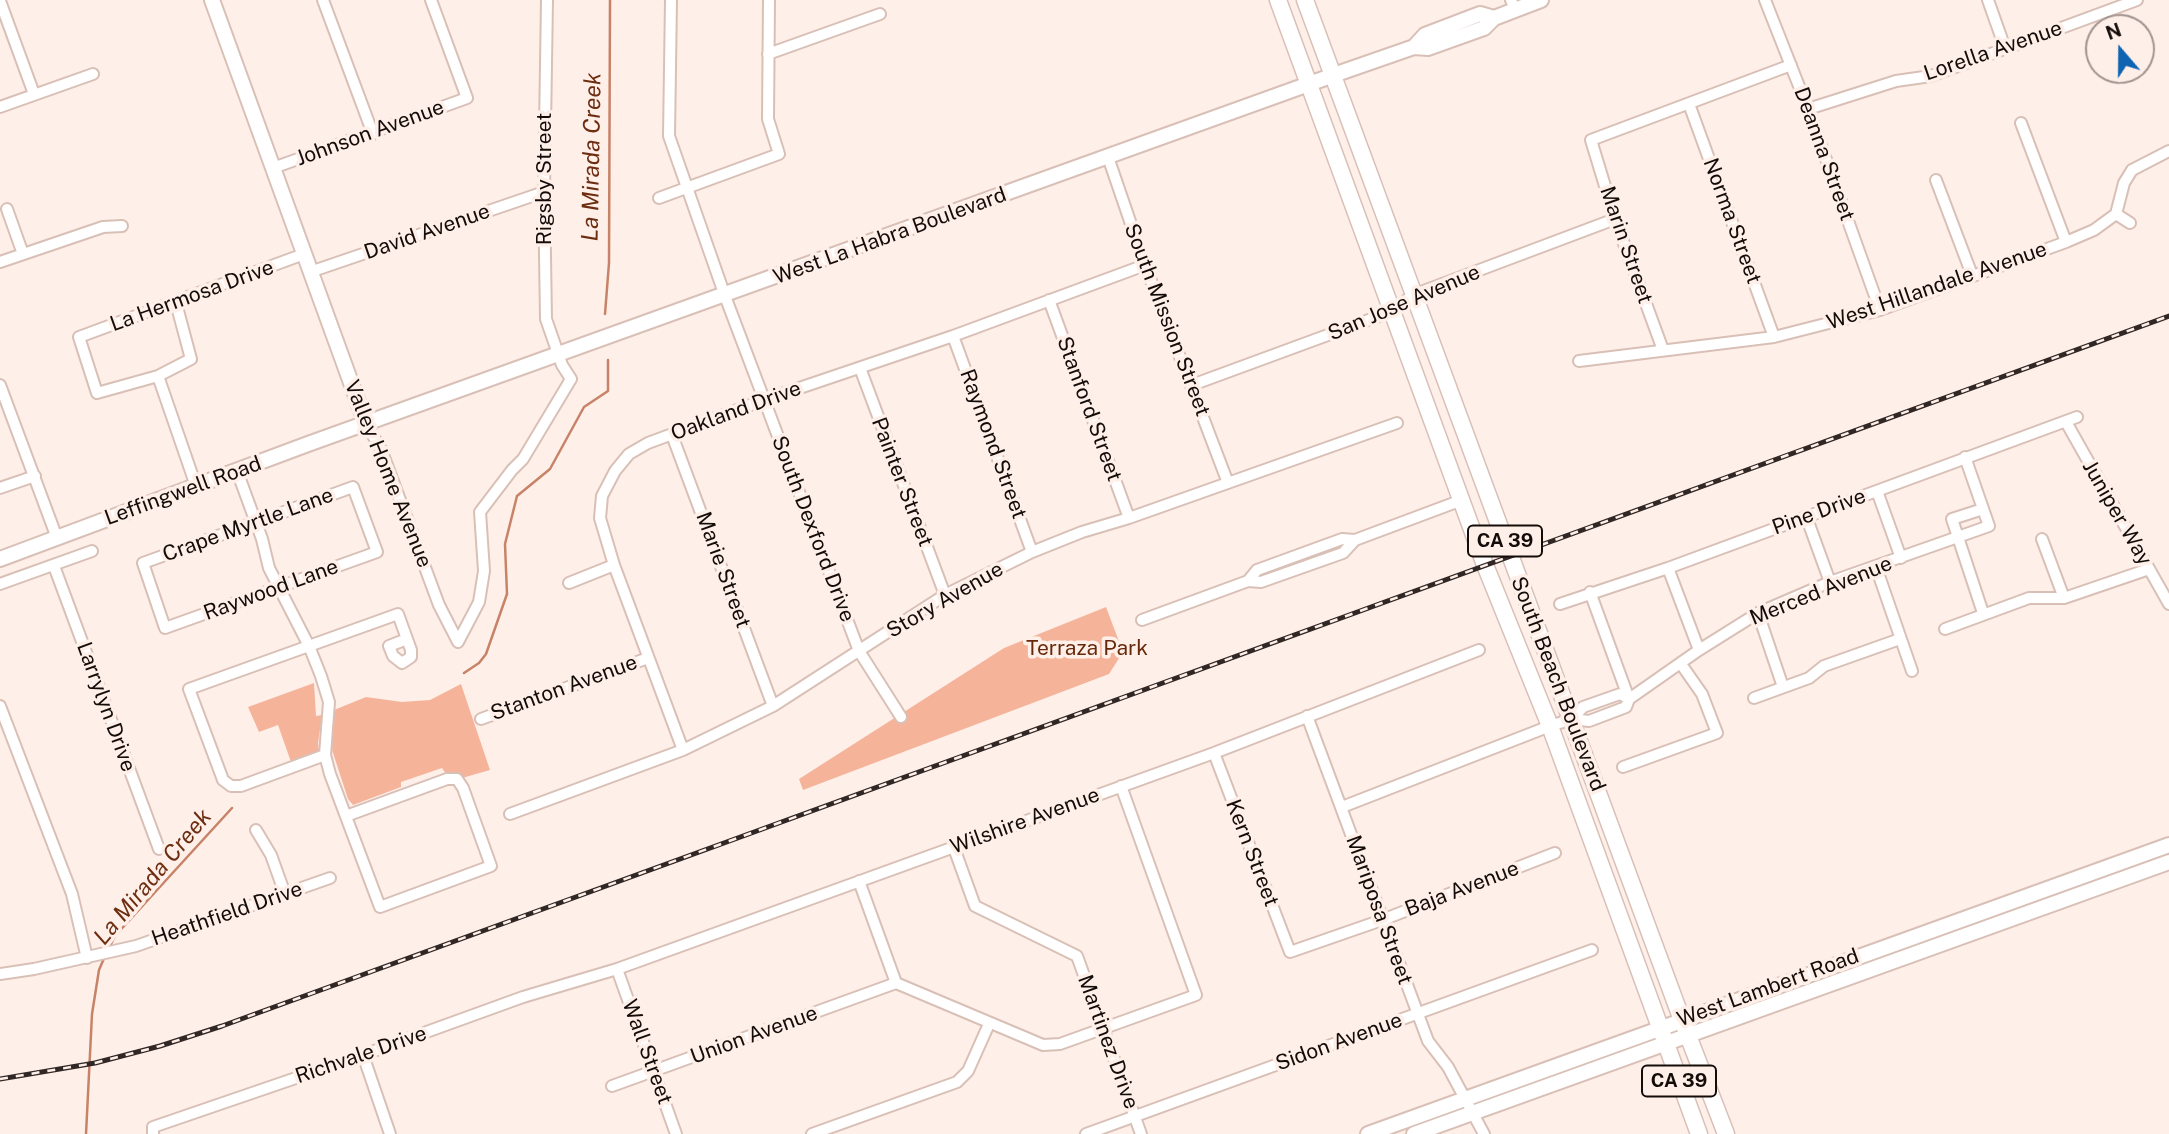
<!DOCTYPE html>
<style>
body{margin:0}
#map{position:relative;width:2169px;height:1134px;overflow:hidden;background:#ffefe9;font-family:"Public Sans",sans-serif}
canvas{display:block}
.north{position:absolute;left:2085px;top:14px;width:70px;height:70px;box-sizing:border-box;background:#ffefe9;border:2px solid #a1948f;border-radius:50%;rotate:340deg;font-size:19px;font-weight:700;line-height:28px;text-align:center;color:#140c09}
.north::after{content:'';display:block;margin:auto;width:24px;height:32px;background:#0f64b2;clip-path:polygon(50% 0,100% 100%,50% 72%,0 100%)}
</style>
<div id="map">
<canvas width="2169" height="1134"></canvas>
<div class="north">N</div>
</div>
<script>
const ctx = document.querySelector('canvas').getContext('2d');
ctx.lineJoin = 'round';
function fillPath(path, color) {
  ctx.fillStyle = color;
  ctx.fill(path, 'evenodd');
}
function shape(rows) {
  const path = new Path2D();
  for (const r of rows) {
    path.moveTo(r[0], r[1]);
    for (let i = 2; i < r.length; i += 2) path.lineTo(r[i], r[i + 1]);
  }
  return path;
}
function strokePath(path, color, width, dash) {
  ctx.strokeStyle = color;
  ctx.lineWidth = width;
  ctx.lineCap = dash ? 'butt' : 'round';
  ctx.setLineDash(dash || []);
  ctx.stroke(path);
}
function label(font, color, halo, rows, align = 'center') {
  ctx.font = font + ' "Public Sans",sans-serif';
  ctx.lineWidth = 7;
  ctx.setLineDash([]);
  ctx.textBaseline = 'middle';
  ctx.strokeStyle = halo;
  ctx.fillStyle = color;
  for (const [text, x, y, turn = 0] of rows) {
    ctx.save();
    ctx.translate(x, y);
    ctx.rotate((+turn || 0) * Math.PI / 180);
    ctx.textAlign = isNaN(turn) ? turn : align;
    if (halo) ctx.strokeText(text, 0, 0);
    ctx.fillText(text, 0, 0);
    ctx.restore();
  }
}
const green = shape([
 [1106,607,1123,652,1109,674,803,790,799,779,1004,648],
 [314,683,316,716,322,715,318,743,319,753,291,762,278,725,259,732,248,707],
 [461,684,490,770,462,778,446,774,442,768,401,782,401,787,353,805,348,799,332,750,334,710,366,697,402,702,430,700]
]);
const stream = shape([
 [605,314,609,263,610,0],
 [464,673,479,663,486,654,507,594,505,544,517,496,550,469,584,407,608,391,608,360],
 [108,950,115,936,232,808],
 [86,1134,92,1014,99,970,105,956]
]);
const street = shape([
 [323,0,373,134],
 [671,0,669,136,725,296,859,651,901,717],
 [1511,0,1515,10],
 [1765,0,1808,109,1880,310],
 [1988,0,2005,48],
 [0,1,34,94],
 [768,54,880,14],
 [1689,104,1774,337],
 [0,107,93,74],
 [1808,109,1896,81,1931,76,2137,0],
 [2021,123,2066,242],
 [1108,157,1145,265,1228,483],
 [273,168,467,98,431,0],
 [1936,180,1972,275],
 [659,198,779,154,768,119,769,0],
 [7,209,23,254],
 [2116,214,2130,223],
 [0,262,103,227,122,226],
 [310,272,544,192],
 [1049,300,1129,518],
 [176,303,191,359,158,376,97,393,79,337,304,254],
 [953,336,1032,552],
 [1663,350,1615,219,1591,140,1791,65],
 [1579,361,1774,337,1880,310,2066,242,2094,230,2116,214,2124,183,2132,170,2169,151],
 [860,368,945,595],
 [158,376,196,486],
 [0,385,57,538],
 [1192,385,1393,311,1413,295,1615,219],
 [2066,422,2169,604],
 [366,424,381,449,439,605,458,642,479,602,484,571,480,512,512,470,523,459,571,379,562,365,546,319,544,192,547,0],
 [672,435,773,706],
 [237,471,262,539,269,568,309,646,321,676,329,702,325,755,330,774,380,907,491,866,463,788,457,779,447,779,346,816],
 [353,487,377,552,165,628,143,563,353,487],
 [0,488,35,476],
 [1877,491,1901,558],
 [1806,516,1830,582],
 [2042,539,2064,598],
 [54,566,159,849],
 [1876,567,1912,671],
 [1668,568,1699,650],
 [1248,581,1261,582,1343,553,1355,540,1462,500],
 [569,583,614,565],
 [0,584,92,551],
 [1590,592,1629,699],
 [1560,604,1668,568,2077,417],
 [1758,613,1783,687],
 [1983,613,1952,519,1983,509],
 [1142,620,1248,581,1257,570,1342,539,1355,540],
 [1945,629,2029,598,2064,598,2149,569],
 [1754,698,1809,678,1824,666,1900,639],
 [0,706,72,894,87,958],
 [1307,716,1428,1041,1448,1067,1484,1134],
 [481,719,648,658],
 [1572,719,1583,707,1620,694,1629,699],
 [683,750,614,565,600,518,602,496,615,471,629,454,648,443,764,400,953,336,1145,265],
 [1214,753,1290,952,1382,920,1555,853],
 [325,755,241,786,231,786,223,780,189,689,398,614,407,639,411,650,411,657,402,663,393,656,389,646,407,639],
 [1623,767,1717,733,1702,694,1681,664],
 [1342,807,1550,726,1572,719,1589,721,1626,707,1629,699,1699,650,1758,613,1830,582,1989,526,1965,457],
 [510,814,683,750,773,706,945,595,1032,552,1082,532,1129,518,1397,423],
 [256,830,271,855,285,894],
 [954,848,975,906,1077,956,1141,1134],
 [859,881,896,983],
 [617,969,676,1134],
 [0,974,34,969,136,946,330,878],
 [896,983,1043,1045,1060,1044,1196,995,1121,786],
 [363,1055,390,1134],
 [612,1086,896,983],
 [153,1134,153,1127,363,1055,523,997,617,969,1214,753,1479,650],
 [812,1134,957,1082,968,1071,989,1024],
 [1086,1134,1592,950]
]);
const secondary = shape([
 [212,0,366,424],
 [1414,47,1425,35,1480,14,1494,18],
 [0,559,308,444,1345,71,1414,47,1428,48,1484,28,1494,18,1541,0],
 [1368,1134,2169,845],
 [1414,1134,2169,862]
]);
const primary = shape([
 [1278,0,1485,565,1550,726,1699,1134],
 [1305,0,1682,1020,1726,1134]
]);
const rail = shape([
 [0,1079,95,1063,160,1046,222,1026,2169,316]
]);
const shields = [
 [1505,541,74],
 [1679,1081,74]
];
const shieldNames = [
 ["CA 39",1505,541],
 ["CA 39",1679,1081]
];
const streetNames = [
 ["Lorella Avenue",1993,51,-19],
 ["Johnson Avenue",370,133,-20],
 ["Deanna Street",1824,154,70],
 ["Rigsby Street",545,179,-90],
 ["Norma Street",1732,221,70],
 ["David Avenue",427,232,-19],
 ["West La Habra Boulevard",890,236,-20],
 ["Marin Street",1626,245,71],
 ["West Hillandale Avenue",1937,286,-19],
 ["La Hermosa Drive",192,296,-20],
 ["San Jose Avenue",1404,303,-23],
 ["South Mission Street",1167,320,69],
 ["Stanford Street",1089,409,70],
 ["Oakland Drive",736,411,-20],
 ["Raymond Street",993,444,70],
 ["Valley Home Avenue",388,474,68],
 ["Painter Street",902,482,69],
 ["Leffingwell Road",183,491,-20],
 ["Pine Drive",1819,512,-20],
 ["Juniper Way",2117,513,60],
 ["Crape Myrtle Lane",248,525,-20],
 ["South Dexford Drive",813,529,69],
 ["Marie Street",723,570,70],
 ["Raywood Lane",271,590,-20],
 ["Merced Avenue",1821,591,-22],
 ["Story Avenue",945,600,-30],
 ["South Beach Boulevard",1558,684,69],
 ["Stanton Avenue",564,688,-20],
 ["Larrylyn Drive",106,707,70],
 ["Wilshire Avenue",1025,821,-20],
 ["Kern Street",1252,853,69],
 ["Baja Avenue",1462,889,-21],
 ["Mariposa Street",1379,910,70],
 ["Heathfield Drive",227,914,-19],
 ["West Lambert Road",1768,988,-20],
 ["Union Avenue",754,1035,-20],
 ["Martinez Drive",1108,1042,70],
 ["Sidon Avenue",1339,1042,-20],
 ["Wall Street",647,1052,70],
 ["Richvale Drive",361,1055,-19]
];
const parkNames = [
 ["Terraza Park",1087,649]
];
const waterNames = [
 ["La Mirada Creek",592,157,-89],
 ["La Mirada Creek",153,877,-50]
];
fillPath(green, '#f5b49a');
strokePath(stream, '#c78368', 2.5);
strokePath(street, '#d9c0b7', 14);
strokePath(secondary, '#d9c0b7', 18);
strokePath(primary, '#d9c0b7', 19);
strokePath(street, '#fff', 10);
strokePath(secondary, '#fff', 14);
strokePath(primary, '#fff', 16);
strokePath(rail, '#312825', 5);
strokePath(rail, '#ffefe9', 2.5, [8]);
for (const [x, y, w] of shields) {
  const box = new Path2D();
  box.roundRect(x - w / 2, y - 15.5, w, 31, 5);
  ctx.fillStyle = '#ffefe9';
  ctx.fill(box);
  strokePath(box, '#140c09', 2);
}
label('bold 19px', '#140c09', null, shieldNames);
label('21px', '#140c09', '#ffefe9', streetNames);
label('21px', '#68290b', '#ffefe9', parkNames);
label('italic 23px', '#6c2d10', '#ffefe9', waterNames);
</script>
